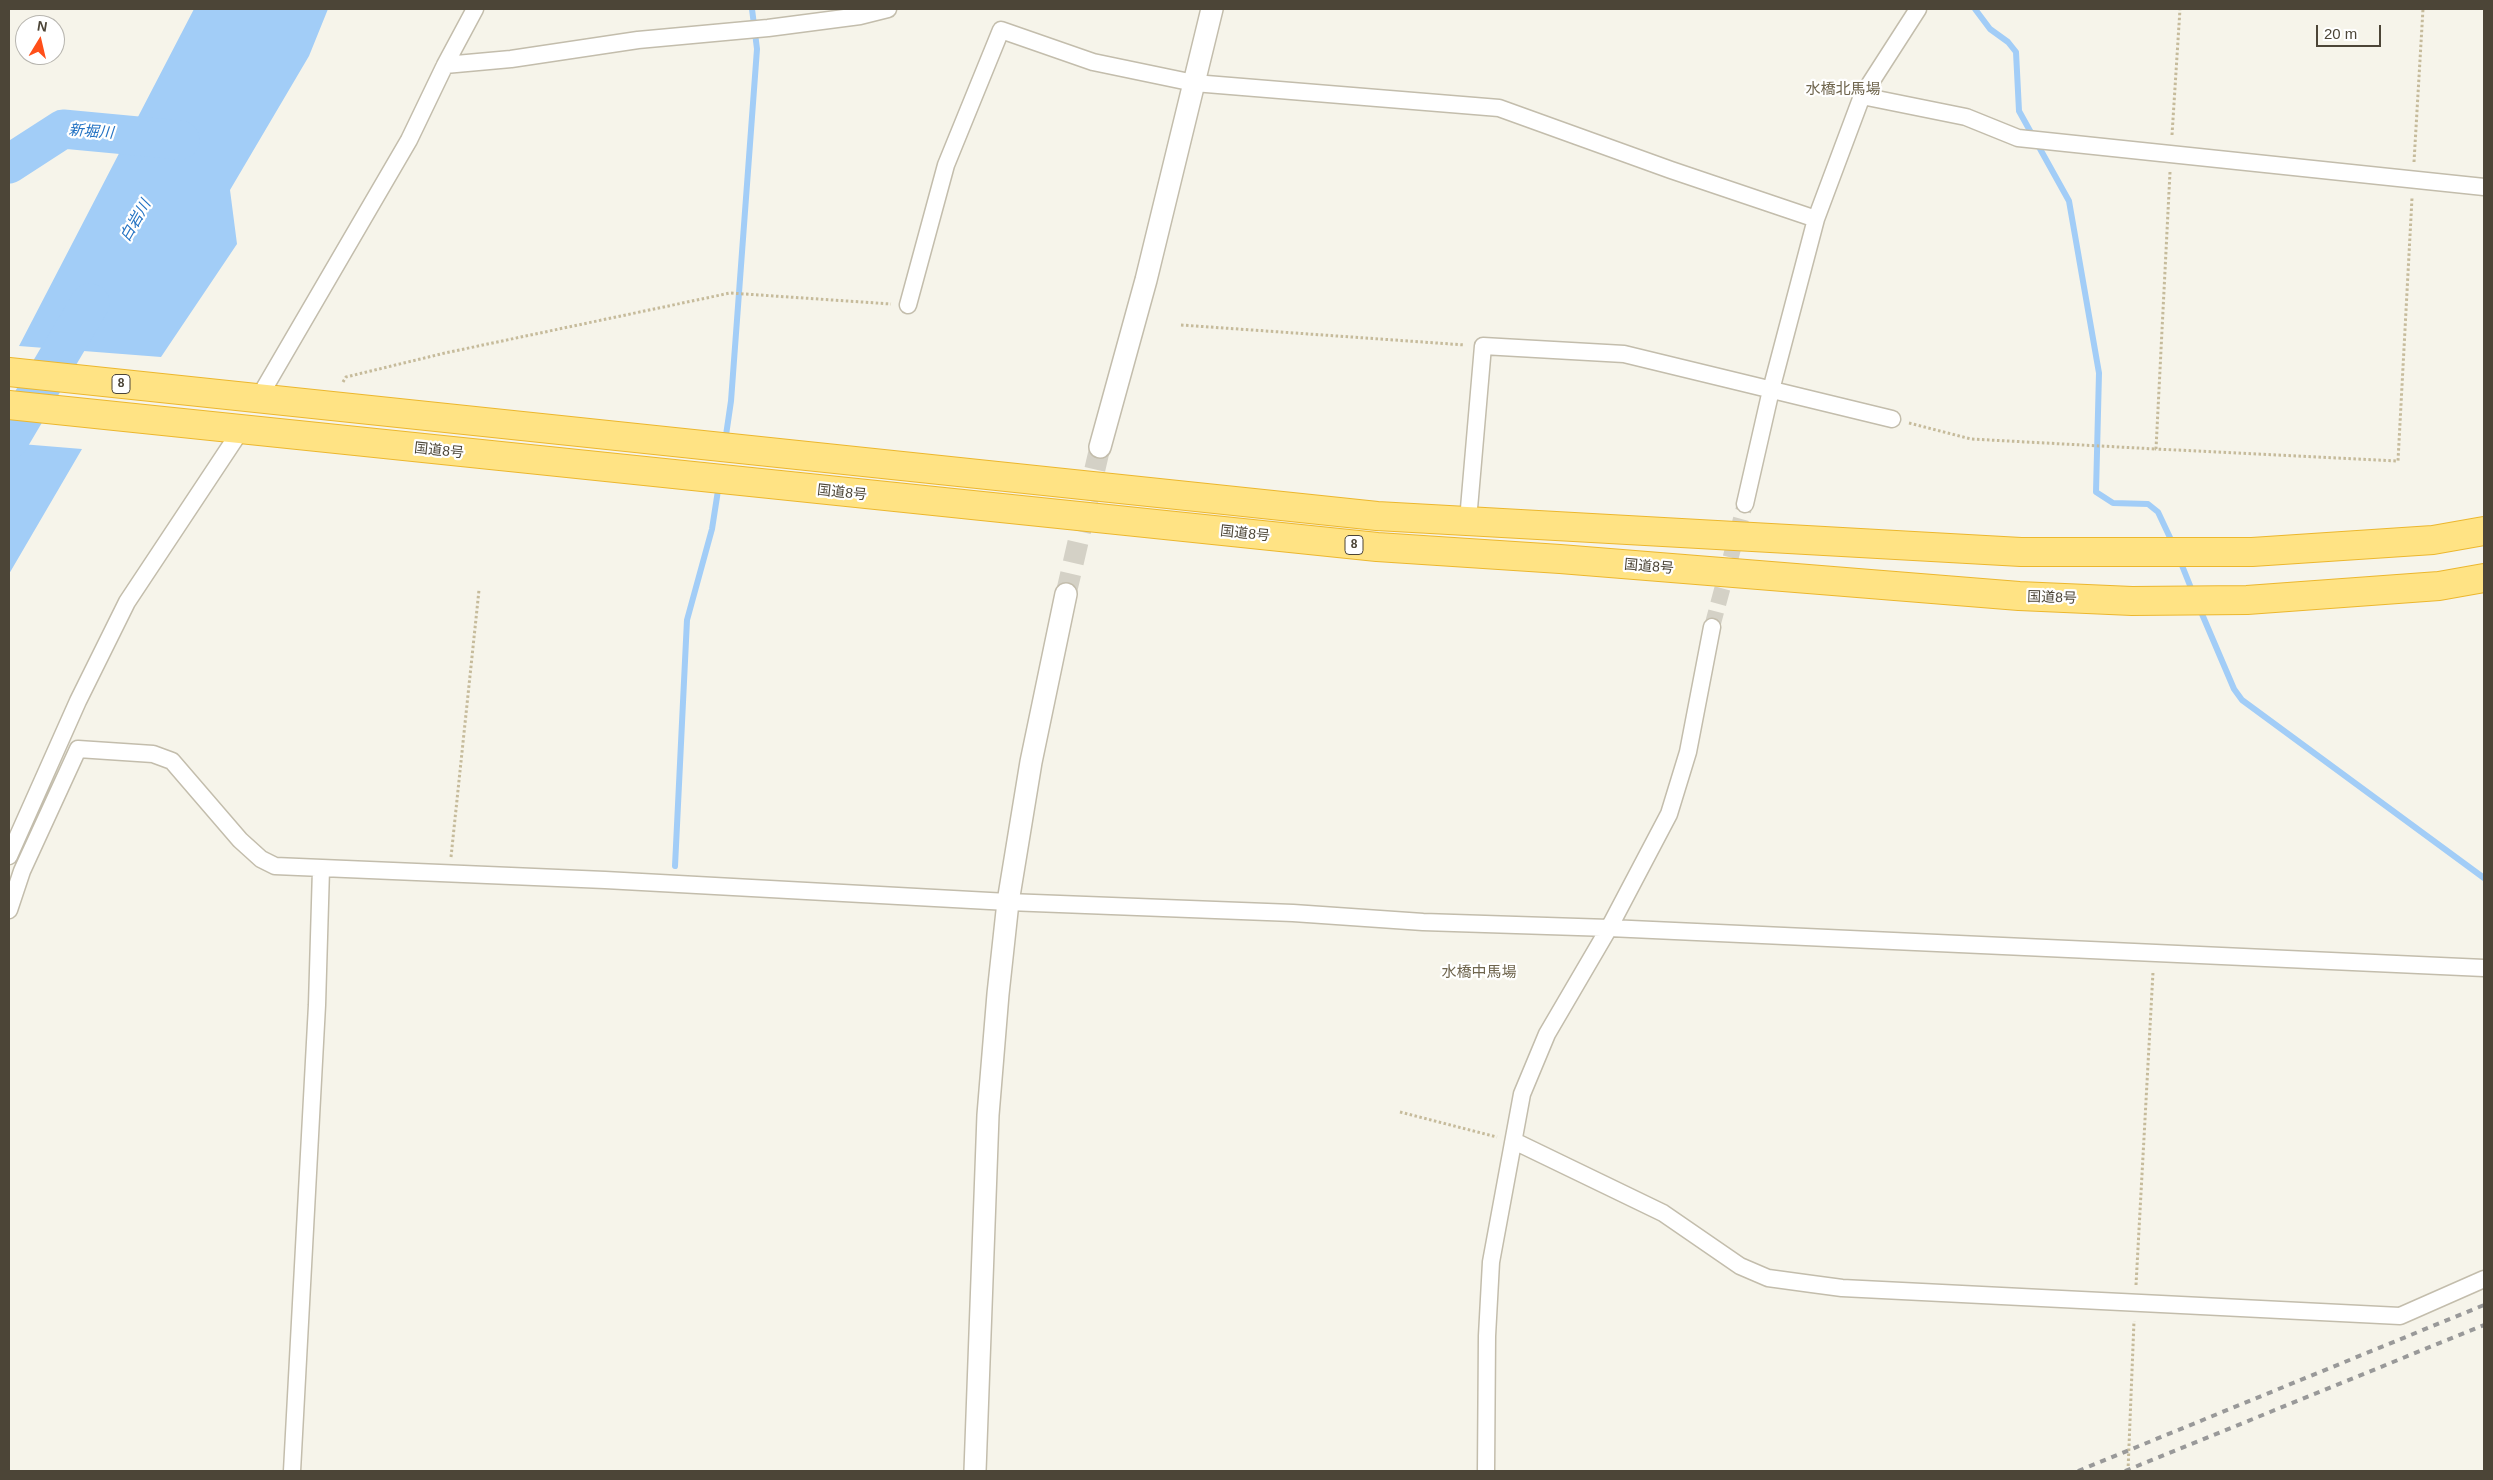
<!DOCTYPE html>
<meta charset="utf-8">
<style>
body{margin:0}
#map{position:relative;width:2493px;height:1480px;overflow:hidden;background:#f6f4ea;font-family:Arial,sans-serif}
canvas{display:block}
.frame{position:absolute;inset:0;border:10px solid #4c4537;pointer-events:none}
.north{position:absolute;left:15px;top:15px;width:50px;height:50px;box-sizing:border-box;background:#fff;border:1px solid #b7b5af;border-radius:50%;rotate:9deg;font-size:14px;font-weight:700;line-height:20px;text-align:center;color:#4c4537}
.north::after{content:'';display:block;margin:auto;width:18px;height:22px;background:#ff4f19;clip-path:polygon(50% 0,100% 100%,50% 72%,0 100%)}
.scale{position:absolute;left:2316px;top:25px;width:65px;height:22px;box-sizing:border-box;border:2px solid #4c4537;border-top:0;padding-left:6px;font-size:15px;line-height:18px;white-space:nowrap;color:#4c4537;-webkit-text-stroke:4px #fff;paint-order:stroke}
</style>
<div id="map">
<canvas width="2493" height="1480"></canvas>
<div class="frame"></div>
<div class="north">N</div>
<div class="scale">20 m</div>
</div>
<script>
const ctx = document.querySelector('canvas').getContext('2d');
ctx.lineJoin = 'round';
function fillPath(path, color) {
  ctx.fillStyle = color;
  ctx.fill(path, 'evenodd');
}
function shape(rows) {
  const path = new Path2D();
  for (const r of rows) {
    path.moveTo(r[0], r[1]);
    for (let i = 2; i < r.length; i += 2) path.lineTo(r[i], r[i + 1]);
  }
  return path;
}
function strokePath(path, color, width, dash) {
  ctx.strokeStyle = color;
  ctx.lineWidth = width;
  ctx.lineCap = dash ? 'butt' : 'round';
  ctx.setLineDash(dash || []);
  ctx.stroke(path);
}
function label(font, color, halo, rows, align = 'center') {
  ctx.font = font + ' Arial,"Noto Sans JP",sans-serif';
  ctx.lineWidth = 4.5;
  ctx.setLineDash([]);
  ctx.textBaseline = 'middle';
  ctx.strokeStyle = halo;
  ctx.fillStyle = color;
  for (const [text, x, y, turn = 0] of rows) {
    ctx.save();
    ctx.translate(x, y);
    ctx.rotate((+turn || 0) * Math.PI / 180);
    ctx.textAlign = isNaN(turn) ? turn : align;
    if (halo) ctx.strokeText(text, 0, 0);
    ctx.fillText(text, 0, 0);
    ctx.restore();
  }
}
const water = shape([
 [194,9,328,9,309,56,230,190,237,244,161,357,19,346],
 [9,443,82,449,9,574]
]);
const stream = shape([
 [1975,9,1990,29,2008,42,2016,52,2019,111,2069,201,2099,373,2096,492,2113,503,2148,504,2158,512,2173,544],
 [725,442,731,401,757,49,752,9],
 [2179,558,2193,593],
 [2199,607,2234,689,2242,700,2484,878],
 [675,866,687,620,712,529,719,484]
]);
const river = shape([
 [9,164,63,129,180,140],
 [9,440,90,303]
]);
const minorTunnel = shape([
 [1712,627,1745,504]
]);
const tertiaryTunnel = shape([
 [1066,594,1100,447]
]);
const path = shape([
 [2172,135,2180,9],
 [2414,162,2423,9],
 [2170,172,2156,449,2398,461,2412,198],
 [1181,325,1465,345],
 [343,382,346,377,445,353,730,293,891,304],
 [1909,423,1971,439,2156,449],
 [451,857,479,590],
 [1400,1112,1497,1137],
 [2136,1285,2153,972],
 [2128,1471,2134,1321]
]);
const minor = shape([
 [445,65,511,59,638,40,768,28,860,16,888,9],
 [1862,96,1966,117,2018,138,2484,187],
 [908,305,946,165,1001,30,1093,62,1194,83,1499,108,1671,170,1816,219],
 [258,399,409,140,445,65,475,9],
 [1745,504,1771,390,1816,219,1862,96,1918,9],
 [1468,520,1483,346,1624,354,1892,419],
 [9,856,78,701,127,602,241,430],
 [9,910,22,871,78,749,153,754,172,761,240,840,261,859,275,866,605,880,1008,902,1293,913,1423,922,1609,928,2484,968],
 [1514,1141,1663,1213,1740,1266,1768,1278,1812,1284,1842,1288,2400,1316,2484,1279],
 [292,1471,317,1005,321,869],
 [1486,1471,1487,1336,1491,1262,1522,1094,1547,1034,1609,928,1669,814,1688,752,1712,627]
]);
const tertiary = shape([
 [1100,447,1146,280,1212,9],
 [975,1471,988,1115,998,994,1008,902,1031,762,1066,594]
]);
const trunk = shape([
 [9,372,1377,516,2021,552,2252,552,2433,540,2484,531],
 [9,405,1377,547,1560,559,2019,596,2132,601,2247,600,2439,586,2484,578]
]);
const rail = shape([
 [2078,1471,2484,1305],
 [2125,1471,2484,1325]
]);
const shields = [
 [121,384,18],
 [1354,545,18]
];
const shieldNames = [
 ["8",121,384],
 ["8",1354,545]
];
const streetNames = [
 ["国道8号",439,451,6],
 ["国道8号",842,493,6],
 ["国道8号",1245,534,6],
 ["国道8号",1649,567,5],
 ["国道8号",2052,598,2]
];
const neighbourhoodNames = [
 ["水橋北馬場",1843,90],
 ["水橋中馬場",1479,973]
];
const waterNames = [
 ["新堀川",91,132,4],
 ["白岩川",136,221,-60]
];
fillPath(water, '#a2cdf7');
strokePath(stream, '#a2cdf7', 6);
strokePath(river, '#a2cdf7', 39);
strokePath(minorTunnel, '#d4d1c6', 16, [16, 8]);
strokePath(tertiaryTunnel, '#d4d1c6', 21, [21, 11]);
strokePath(minor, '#c3bdac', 19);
strokePath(tertiary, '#c3bdac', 24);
strokePath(trunk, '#ecb72e', 30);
strokePath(path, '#c6bb9b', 3, [2.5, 2.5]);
strokePath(minor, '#fff', 16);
strokePath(tertiary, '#fff', 21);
strokePath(trunk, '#ffe384', 28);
strokePath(rail, '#999', 4, [6, 6]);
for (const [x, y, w] of shields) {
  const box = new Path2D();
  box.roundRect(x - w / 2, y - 9.5, w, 19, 4);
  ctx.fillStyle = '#fff';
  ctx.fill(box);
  strokePath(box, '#4c4537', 1);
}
label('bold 12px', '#4c4537', null, shieldNames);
label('14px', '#4c4537', '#fff', streetNames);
label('15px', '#6f654d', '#fff', neighbourhoodNames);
label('italic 15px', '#2473c3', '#fff', waterNames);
</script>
